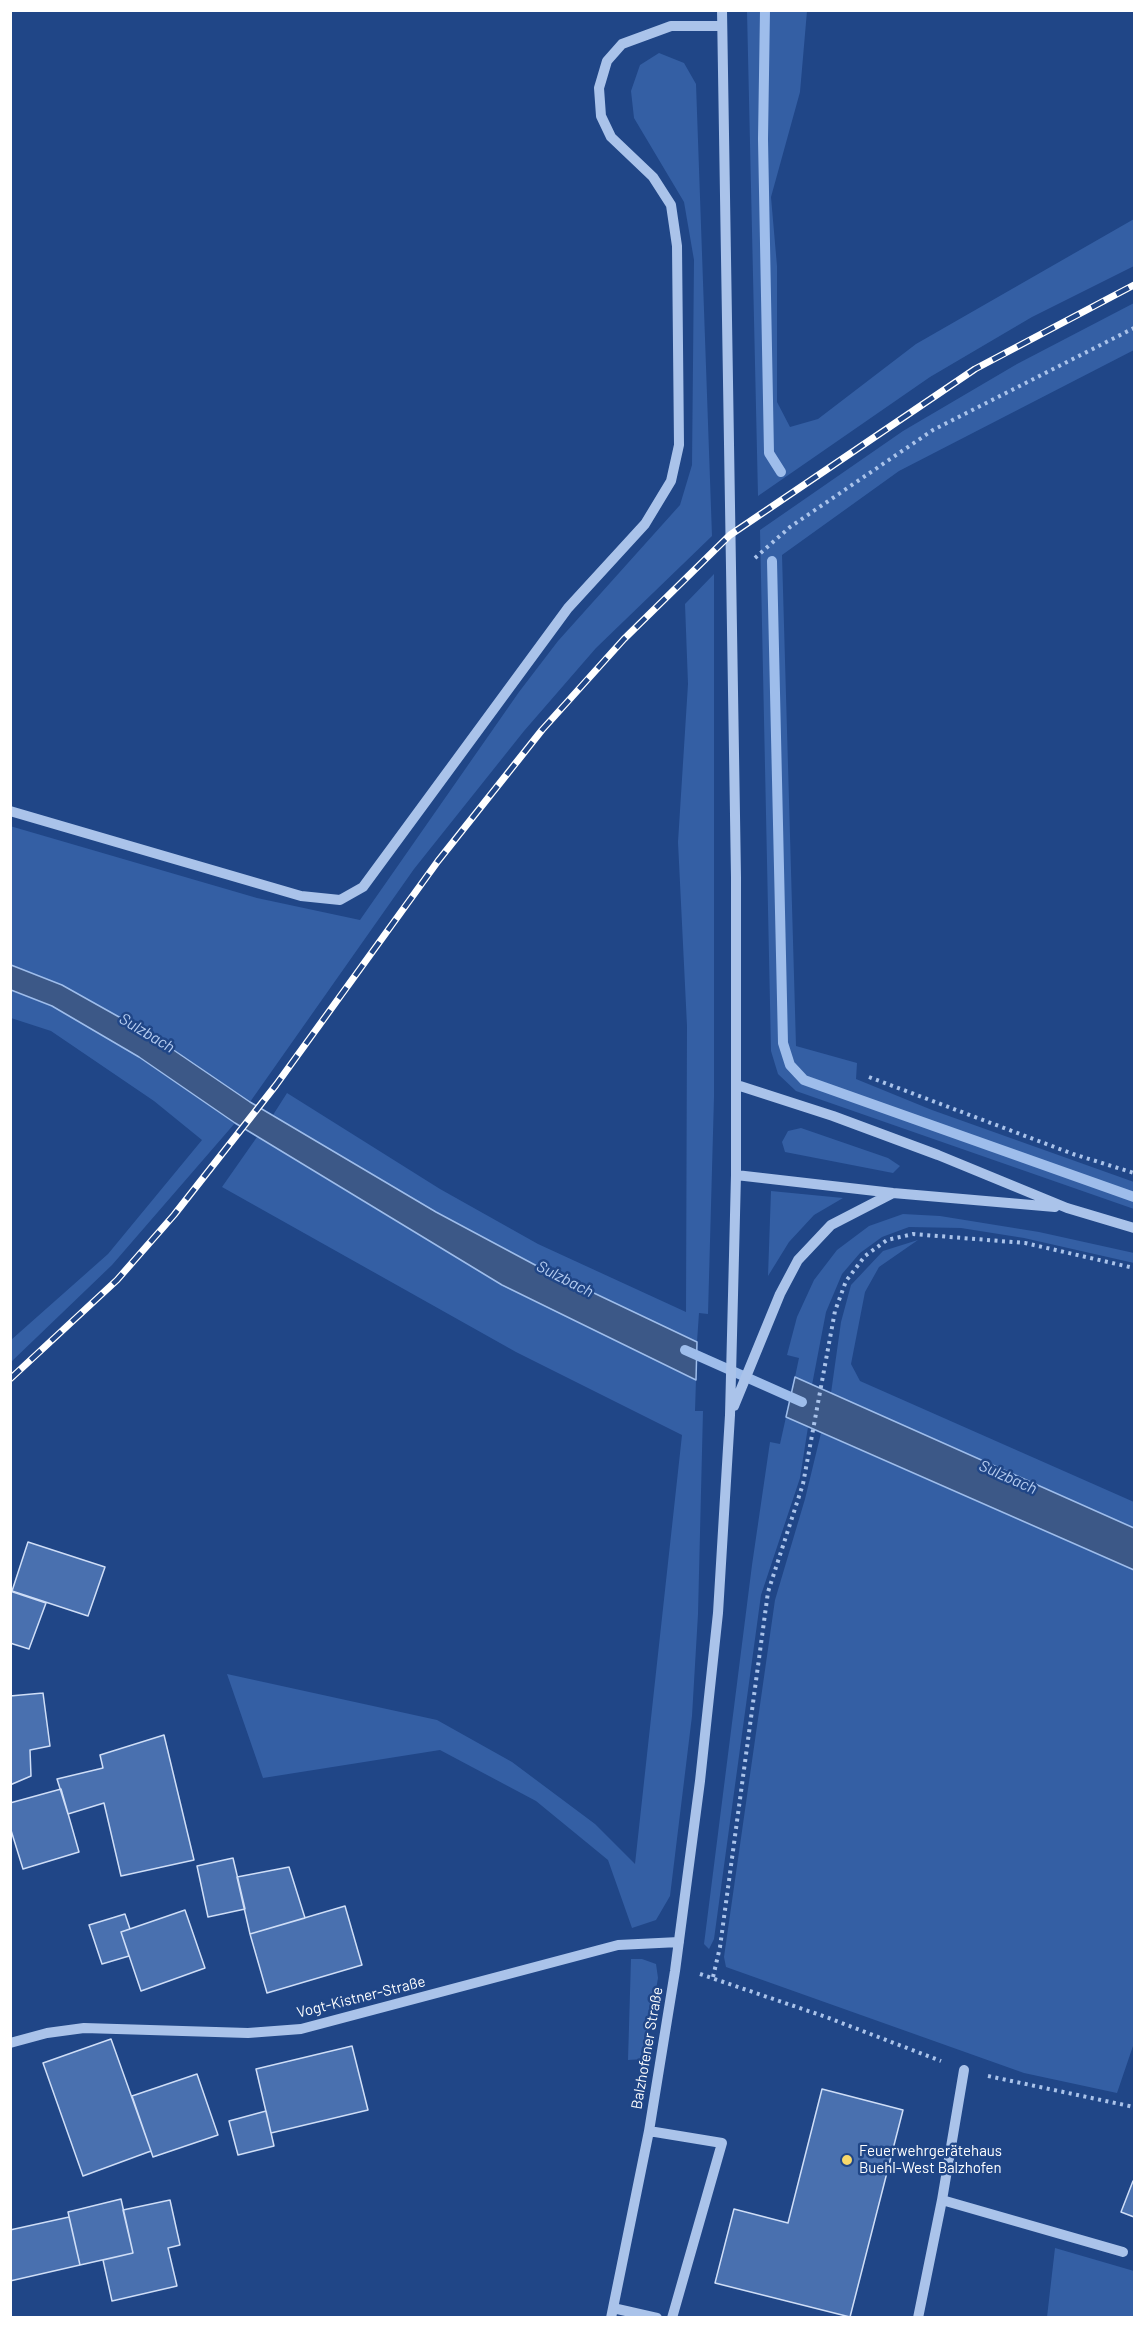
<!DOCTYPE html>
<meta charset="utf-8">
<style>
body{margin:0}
#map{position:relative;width:1145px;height:2328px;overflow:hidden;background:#204687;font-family:Barlow,sans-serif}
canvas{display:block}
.frame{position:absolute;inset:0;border:12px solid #fff;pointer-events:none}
</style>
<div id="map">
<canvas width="1145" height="2328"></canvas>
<div class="frame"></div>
</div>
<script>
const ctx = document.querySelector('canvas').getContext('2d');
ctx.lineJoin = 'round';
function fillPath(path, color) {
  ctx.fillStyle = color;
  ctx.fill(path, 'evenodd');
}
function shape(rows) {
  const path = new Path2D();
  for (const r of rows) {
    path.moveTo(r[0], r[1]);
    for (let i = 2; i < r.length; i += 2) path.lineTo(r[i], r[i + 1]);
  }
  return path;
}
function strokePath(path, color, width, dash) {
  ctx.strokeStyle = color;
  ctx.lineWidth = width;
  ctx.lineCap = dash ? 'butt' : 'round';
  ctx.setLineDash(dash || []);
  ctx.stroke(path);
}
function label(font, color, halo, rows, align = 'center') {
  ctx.font = font + ' Barlow,sans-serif';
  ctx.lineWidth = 5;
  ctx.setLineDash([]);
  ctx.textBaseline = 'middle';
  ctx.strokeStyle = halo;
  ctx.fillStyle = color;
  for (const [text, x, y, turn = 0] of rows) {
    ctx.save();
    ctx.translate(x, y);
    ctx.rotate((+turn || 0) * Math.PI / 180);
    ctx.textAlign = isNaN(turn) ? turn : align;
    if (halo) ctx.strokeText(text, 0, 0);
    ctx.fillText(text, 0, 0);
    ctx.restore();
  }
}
const green = shape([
 [747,11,807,11,800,92,771,197,777,266,777,402,790,427,818,419,916,344,1134,219,1134,266,1032,317,930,377,758,496],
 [659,53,684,63,696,84,712,536,596,648,524,731,414,869,250,1102,153,1036,62,985,11,965,10,826,257,898,360,920,519,692,558,641,680,505,692,465,694,260,684,202,634,118,631,91,640,65],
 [1134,303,1134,350,899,471,782,555,796,1046,857,1063,856,1079,932,1110,1134,1182,1134,1209,796,1091,778,1074,771,1051,760,530,903,431,1017,364],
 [714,574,714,1097,708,1314,699,1313,697,1342,537,1266,436,1212,273,1115,287,1093,440,1189,538,1244,686,1312,687,1026,678,842,688,684,685,604],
 [11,990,52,1006,139,1057,235,1123,112,1265,11,1362,11,1340,108,1254,202,1140,154,1101,51,1031,11,1018],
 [801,1128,888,1158,900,1166,893,1173,785,1152,782,1142,788,1131],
 [257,1137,502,1285,696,1380,695,1411,703,1411,698,1614,692,1716,670,1896,656,1920,632,1928,608,1860,536,1801,440,1750,263,1778,227,1674,437,1720,512,1762,595,1824,635,1864,682,1435,516,1352,222,1187],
 [771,1191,843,1198,814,1215,789,1242,768,1276],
 [903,1214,940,1216,1039,1232,1134,1253,1134,1263,1024,1238,961,1228,909,1227,882,1237,860,1253,842,1274,826,1312,812,1385,795,1377,799,1358,787,1355,797,1317,814,1280,837,1250,869,1226],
 [918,1240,879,1267,865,1292,851,1364,860,1381,1134,1502,1134,1528,831,1393,841,1322,851,1285,883,1251],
 [786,1417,808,1427,800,1478,761,1595,714,1939,709,1949,704,1944,752,1565,770,1442,780,1444],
 [821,1433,1134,1570,1134,2043,1117,2093,1024,2073,726,1967,724,1957,775,1600,805,1499],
 [631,1959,642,1959,656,1964,658,1978,644,2059,628,2060],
 [1055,2248,1134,2271,1134,2317,1047,2317]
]);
const water = shape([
 [11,965,62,985,153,1036,250,1102,436,1212,537,1266,697,1342,696,1380,502,1285,235,1123,139,1057,52,1006,11,990,11,965],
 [795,1377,1134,1528,1134,1570,786,1417,795,1377]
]);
const stream = shape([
 [765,10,763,139,769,453,781,472],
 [772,561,783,1043,790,1065,804,1080,1134,1197],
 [685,1350,802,1402]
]);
const building = shape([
 [28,1542,105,1567,88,1616,12,1591,28,1542],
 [10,1591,46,1603,29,1649,10,1643,10,1591],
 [43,1693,50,1746,30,1750,31,1776,10,1785,10,1696,43,1693],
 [164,1735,194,1860,121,1876,104,1803,68,1814,57,1779,103,1768,100,1755,164,1735],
 [61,1789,79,1852,23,1869,10,1827,10,1803,61,1789],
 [233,1858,245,1909,208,1917,197,1866,233,1858],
 [289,1867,305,1918,250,1934,237,1877,289,1867],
 [345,1906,362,1965,267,1993,250,1934,345,1906],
 [185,1910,205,1968,141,1991,121,1932,185,1910],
 [125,1914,130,1929,121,1932,129,1956,102,1964,89,1925,125,1914],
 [111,2039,151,2151,83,2176,43,2063,111,2039],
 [352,2046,368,2110,271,2133,256,2069,352,2046],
 [197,2074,218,2135,153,2157,132,2096,197,2074],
 [822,2089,903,2110,850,2317,715,2283,734,2209,788,2223,822,2089],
 [266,2111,274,2146,238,2155,229,2121,266,2111],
 [1133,2181,1134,2181,1134,2217,1121,2212,1133,2181],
 [121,2199,133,2253,80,2265,68,2212,121,2199],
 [170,2200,180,2245,168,2248,177,2286,112,2301,103,2260,133,2253,123,2210,170,2200],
 [69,2217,80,2265,10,2281,10,2230,69,2217]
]);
const path = shape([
 [755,558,790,527,933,430,1134,328],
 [869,1077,1073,1154,1134,1173],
 [700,1974,826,2017,941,2061],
 [713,1977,720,1947,768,1592,803,1484,835,1311,846,1281,865,1256,887,1240,913,1234,1025,1243,1134,1268],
 [988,2076,1134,2107]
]);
const minor = shape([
 [10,811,301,896,340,900,363,887,568,608,645,524,671,481,679,445,677,246,671,205,653,177,611,137,601,116,599,88,607,61,622,44,671,26,722,26],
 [737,1085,833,1116,938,1155,1067,1208,1134,1228],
 [736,1175,893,1193,1055,1207],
 [734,1406,780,1294,798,1260,831,1225,893,1193],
 [10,2043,47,2033,84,2028,248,2033,301,2029,618,1945,679,1942],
 [649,2131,722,2143,672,2318],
 [942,2200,1123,2252],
 [613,2308,657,2318],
 [611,2318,649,2131,675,1971,700,1781,718,1613,730,1415,736,1175,736,877,722,10],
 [918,2318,942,2200,964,2070]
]);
const rail = shape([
 [10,1379,117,1280,174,1215,276,1085,438,861,542,730,624,639,730,535,975,369,1134,285]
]);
const markers = [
 [847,2160,6,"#f7d86b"]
];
const streetNames = [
 ["Vogt-Kistner-Straße",361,1997,-14],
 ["Balzhofener Straße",647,2048,-80]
];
const poiNames = [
 ["Feuerwehrgerätehaus",859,2151],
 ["Buehl-West Balzhofen",859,2168]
];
const waterNames = [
 ["Sulzbach",147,1033,31],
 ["Sulzbach",565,1279,27],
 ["Sulzbach",1008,1477,24]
];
fillPath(green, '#345fa4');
fillPath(water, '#3c5887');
strokePath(water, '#9ebdeb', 1.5);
strokePath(stream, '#9ebdeb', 10);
fillPath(building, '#4970af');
strokePath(building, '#cfdef7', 1.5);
strokePath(path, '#aac3ea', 4, [3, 4.5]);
strokePath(minor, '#aac3ea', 10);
strokePath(rail, '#fff', 7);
strokePath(rail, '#204687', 4.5, [14]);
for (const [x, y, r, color] of markers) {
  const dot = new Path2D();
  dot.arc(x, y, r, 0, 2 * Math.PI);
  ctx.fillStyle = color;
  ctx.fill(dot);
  strokePath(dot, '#204687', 2);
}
label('15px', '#fff', '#204687', streetNames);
label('15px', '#fff', '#204687', poiNames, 'left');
label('italic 16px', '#b6cdf1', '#204687', waterNames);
</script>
